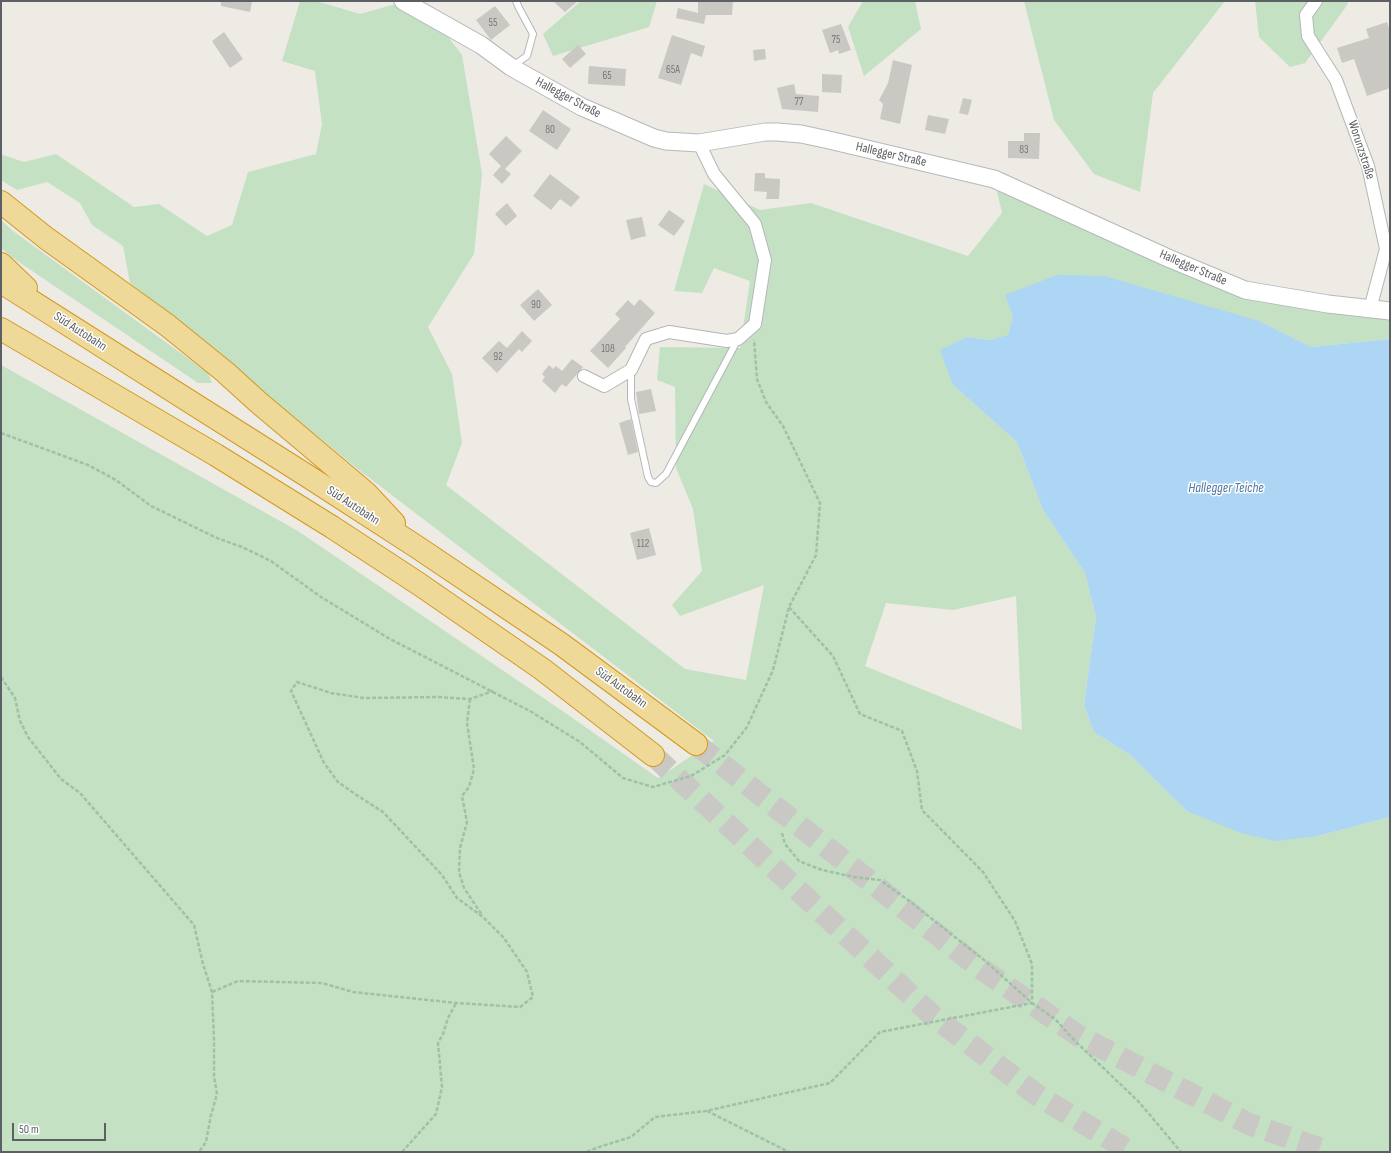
<!DOCTYPE html>
<meta charset="utf-8">
<style>
body{margin:0}
#map{position:relative;width:1391px;height:1153px;overflow:hidden;background:#edebe4;font-family:"Sofia Sans Condensed",sans-serif}
canvas{display:block}
.frame{position:absolute;inset:0;border:2px solid #5c5f63;pointer-events:none}
.scale{position:absolute;left:12px;top:1123px;width:94px;height:18px;box-sizing:border-box;border:2px solid #5c5f63;border-top:0;padding-left:5px;font-size:12px;line-height:14px;white-space:nowrap;color:#5c5f63;-webkit-text-stroke:3px #fff;paint-order:stroke}
</style>
<div id="map">
<canvas width="1391" height="1153"></canvas>
<div class="frame"></div>
<div class="scale">50 m</div>
</div>
<script>
const ctx = document.querySelector('canvas').getContext('2d');
ctx.lineJoin = 'round';
function fillPath(path, color) {
  ctx.fillStyle = color;
  ctx.fill(path, 'evenodd');
}
function shape(rows) {
  const path = new Path2D();
  for (const r of rows) {
    path.moveTo(r[0], r[1]);
    for (let i = 2; i < r.length; i += 2) path.lineTo(r[i], r[i + 1]);
  }
  return path;
}
function strokePath(path, color, width, dash) {
  ctx.strokeStyle = color;
  ctx.lineWidth = width;
  ctx.lineCap = dash ? 'butt' : 'round';
  ctx.setLineDash(dash || []);
  ctx.stroke(path);
}
function label(font, color, halo, rows, align = 'center') {
  ctx.font = font + ' "Sofia Sans Condensed",sans-serif';
  ctx.lineWidth = 3;
  ctx.setLineDash([]);
  ctx.textBaseline = 'middle';
  ctx.strokeStyle = halo;
  ctx.fillStyle = color;
  for (const [text, x, y, turn = 0] of rows) {
    ctx.save();
    ctx.translate(x, y);
    ctx.rotate((+turn || 0) * Math.PI / 180);
    ctx.textAlign = isNaN(turn) ? turn : align;
    if (halo) ctx.strokeText(text, 0, 0);
    ctx.fillText(text, 0, 0);
    ctx.restore();
  }
}
const green = shape([
 [300,1,316,1,360,14,396,4,446,34,462,55,482,174,474,254,428,327,452,374,462,443,446,485,685,669,746,680,764,585,680,616,672,605,702,571,693,509,676,468,675,387,657,380,660,347,740,348,750,281,714,268,702,293,674,291,704,184,760,210,811,203,968,256,1002,213,994,179,1245,290,1390,311,1390,339,1311,347,1259,321,1013,316,1008,336,990,340,967,337,953,385,1017,442,1043,510,1085,573,1096,617,1084,705,1094,732,1129,754,1187,811,1318,836,1390,817,1390,1152,1,1152,1,365,298,531,564,712,658,778,714,741,359,470,130,283,123,246,92,225,80,203,47,182,17,190,1,180,1,156,3,155,24,162,56,154,134,207,159,204,207,236,232,225,248,172,316,154,322,124,315,71,282,61],
 [1016,596,1022,730,865,666,886,603,953,610],
 [581,1,657,1,649,27,553,56,543,34],
 [863,1,915,1,921,29,864,76,848,27],
 [1024,1,1225,1,1153,93,1140,192,1094,174,1054,120],
 [1255,1,1347,1,1348,4,1305,63,1290,67,1259,37],
 [1,220,13,231,208,373,212,383,198,383,13,258,1,248]
]);
const water = shape([
 [1057,275,1104,276,1259,321,1311,347,1390,339,1390,817,1318,836,1275,841,1241,833,1187,811,1129,754,1094,732,1084,705,1096,617,1085,573,1043,510,1017,442,953,385,940,350,967,337,990,340,1008,335,1013,316,1005,295]
]);
const building = shape([
 [221,1,252,1,250,12,221,6],
 [553,1,578,1,565,12],
 [698,1,733,1,732,15,703,15,706,15,704,24,676,18,678,8,698,13],
 [495,6,510,25,491,40,476,20],
 [1387,22,1390,32,1390,88,1367,96,1354,59,1342,63,1337,48,1369,38,1366,29],
 [841,24,851,50,839,54,838,50,830,53,822,30],
 [224,32,243,59,230,68,212,41],
 [672,35,705,46,702,57,691,53,681,85,658,78],
 [578,45,586,54,570,68,562,59],
 [765,49,766,59,754,61,753,50],
 [893,60,912,65,900,124,880,119,883,104,879,100,888,83],
 [589,66,626,69,625,86,588,84],
 [822,74,842,75,841,93,822,92],
 [794,84,796,94,819,96,818,112,782,109,777,88],
 [963,98,972,100,968,115,959,113],
 [543,110,571,129,557,150,529,131],
 [928,115,949,119,945,134,925,130],
 [1024,133,1040,133,1039,159,1008,158,1008,141,1024,141],
 [506,136,522,151,505,169,511,174,502,184,493,175,501,166,489,154],
 [755,173,765,173,765,178,780,179,779,199,766,199,767,192,754,191],
 [550,174,580,197,571,207,560,199,551,210,533,196],
 [507,203,517,216,506,226,495,214],
 [669,210,685,221,674,236,658,225],
 [642,217,646,236,631,240,626,220],
 [538,289,552,305,534,321,520,305],
 [640,299,655,313,625,347,626,348,608,368,590,351,620,319,615,314,628,300,634,306],
 [522,331,532,341,522,352,519,349,497,373,482,358,499,341,507,348],
 [572,359,583,367,566,387,562,384,555,393,542,381,545,377,542,374,549,365,553,369,556,366,562,371],
 [651,389,656,411,639,414,636,392],
 [631,419,638,452,628,455,619,423],
 [649,528,656,555,637,560,630,533]
]);
const motorwayTunnel = shape([
 [696,744,977,966,1079,1036,1249,1124,1330,1152],
 [653,755,933,1016,1037,1095,1131,1152]
]);
const path = shape([
 [1,433,88,465,116,480,151,506,217,538,242,547,271,561,321,597,390,639,530,711,580,742,623,778,653,787,691,776,725,755,747,727,773,670,789,607,816,555,820,503,783,426,766,402,757,379,754,340],
 [1,677,15,698,20,721,28,737,61,779,80,793,194,925,203,964,212,992,214,1040,214,1076,217,1094,211,1115,206,1142,199,1152],
 [470,699,467,723,474,769,469,787,462,796,467,822,460,848,459,872,464,888,482,915],
 [782,833,785,844,799,861,822,870,854,877,880,880,908,900,984,960,1032,1003,1055,1019,1075,1041,1139,1102,1181,1152],
 [212,992,238,981,322,983,353,992,456,1003,520,1007,533,997,527,972,504,938,483,917,457,898,442,875,383,812,355,794,338,782,324,763,291,691,297,682,331,693,364,698,436,697,470,699,493,691],
 [707,1111,789,1152],
 [402,1152,436,1114,442,1087,438,1043,443,1034,448,1018,456,1003],
 [587,1152,596,1148,631,1137,655,1117,706,1111,830,1083,880,1032,1032,1003,1032,964,1015,921,983,872,922,810,917,771,902,731,860,714,833,656,789,607]
]);
const service = shape([
 [514,65,527,56,533,34,519,8,516,1],
 [631,370,631,399,648,477,651,482,656,483,666,474,738,339]
]);
const minor = shape([
 [1316,1,1306,15,1308,36,1336,80,1368,166,1386,249,1370,309],
 [584,376,604,386,631,370,646,339,669,332,727,341,738,339,755,324,765,260,755,224,714,174,699,143]
]);
const secondary = shape([
 [403,1,481,45,511,67,582,107,654,138,666,141,699,143,765,132,777,132,801,134,829,140,994,179,1168,258,1245,290,1328,304,1390,311]
]);
const motorway = shape([
 [1,202,46,238,167,325,225,372,258,402,366,493,394,523],
 [1,264,26,288],
 [1,282,309,477,417,547,561,644,696,744],
 [1,329,216,455,332,527,419,584,542,669,653,755]
]);
const numberNames = [
 ["55",493,23],
 ["75",836,40],
 ["65A",673,70],
 ["65",607,76],
 ["77",799,102],
 ["80",550,130],
 ["83",1024,150],
 ["90",536,305],
 ["108",608,349],
 ["92",498,357],
 ["112",643,544]
];
const streetNames = [
 ["Hallegger Straße",568,98,28],
 ["Worunzstraße",1361,150,72],
 ["Hallegger Straße",891,155,13],
 ["Hallegger Straße",1193,268,23],
 ["Süd Autobahn",80,332,33],
 ["Süd Autobahn",353,506,33],
 ["Süd Autobahn",621,688,36]
];
const waterNames = [
 ["Hallegger Teiche",1226,488]
];
fillPath(green, '#c4e1c4');
fillPath(water, '#add5f4');
fillPath(building, '#cac8c3');
strokePath(motorwayTunnel, '#c9c8c4', 22, [22, 11]);
strokePath(service, '#b4b6b9', 8);
strokePath(minor, '#b4b6b9', 14);
strokePath(secondary, '#b5b8bc', 19);
strokePath(motorway, '#d4991d', 24);
strokePath(path, '#9ec1a8', 2.5, [4, 2]);
strokePath(service, '#fff', 6);
strokePath(minor, '#fff', 12);
strokePath(secondary, '#fff', 17);
strokePath(motorway, '#efd998', 22);
label('11px', '#78797b', null, numberNames);
label('13px', '#5c5f63', '#fff', streetNames);
label('italic 14px', '#4c78a4', '#fff', waterNames);
</script>
